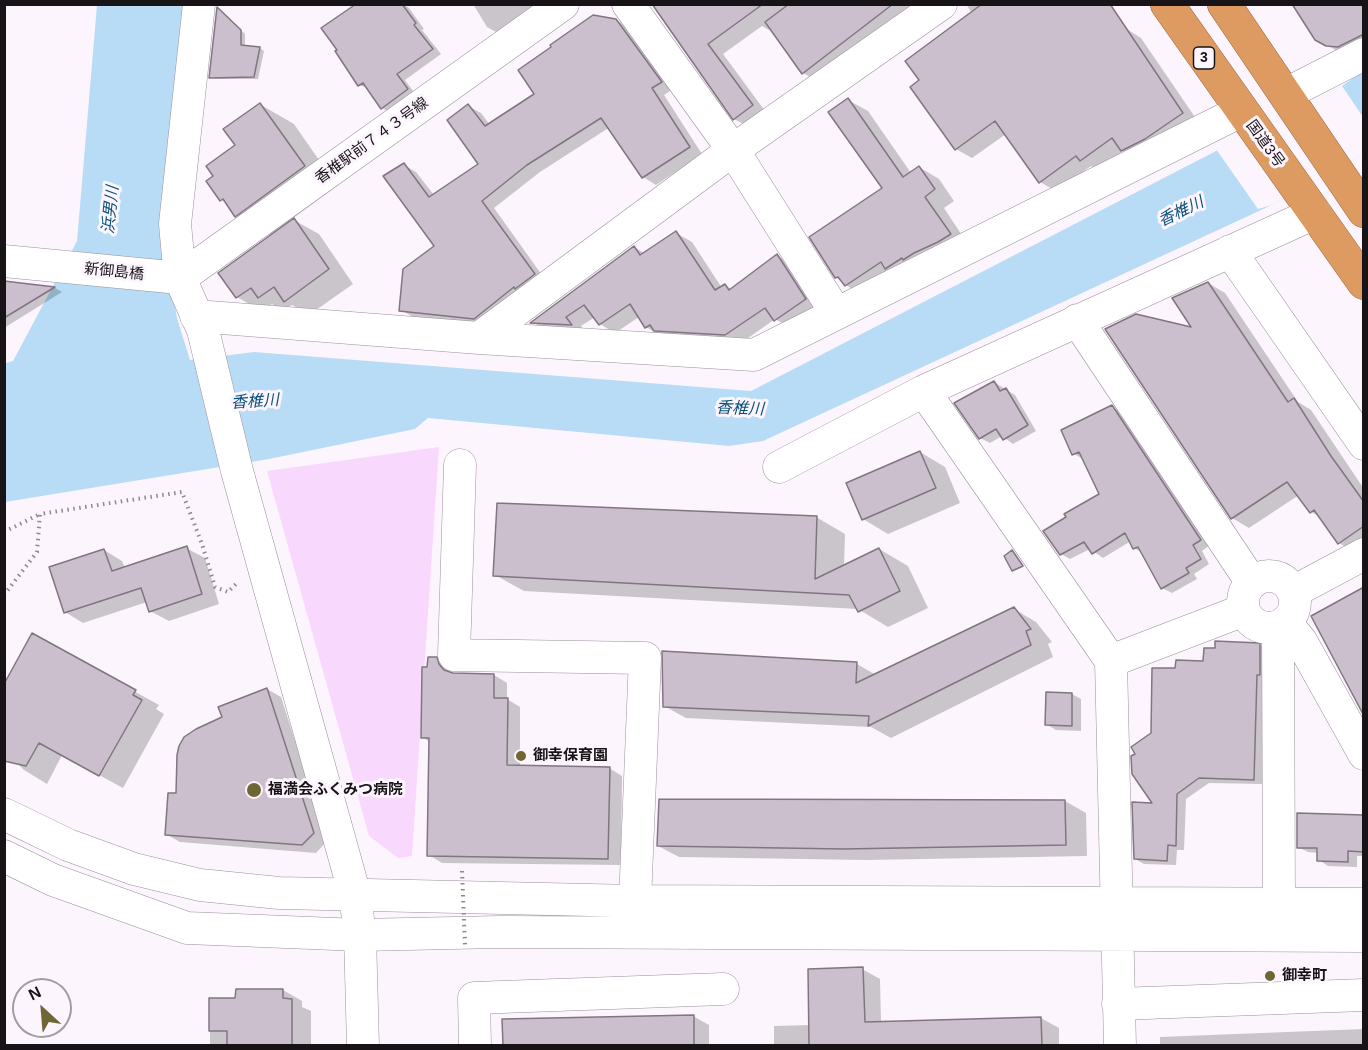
<!DOCTYPE html>
<meta charset="utf-8">
<style>
body{margin:0}
#map{position:relative;width:1368px;height:1050px;overflow:hidden;background:#fdf5fe;font-family:Helvetica,sans-serif}
canvas{display:block}
.frame{position:absolute;inset:0;border:6px solid #171317;pointer-events:none}
.north{position:absolute;left:12px;top:978px;width:60px;height:60px;box-sizing:border-box;background:#fdf5fe;border:2px solid #a19ba2;border-radius:50%;rotate:334deg;font-size:16px;font-weight:700;line-height:24px;text-align:center;color:#171317}
.north::after{content:'';display:block;margin:auto;width:21px;height:27px;background:#6e6734;clip-path:polygon(50% 0,100% 100%,50% 72%,0 100%)}
</style>
<div id="map">
<canvas width="1368" height="1050"></canvas>
<div class="frame"></div>
<div class="north">N</div>
</div>
<script>
const ctx = document.querySelector('canvas').getContext('2d');
ctx.lineJoin = 'round';
function fillPath(path, color) {
  ctx.fillStyle = color;
  ctx.fill(path, 'evenodd');
}
function shape(rows) {
  const path = new Path2D();
  for (const r of rows) {
    if (r.length === 3) {
      path.moveTo(r[0] + r[2], r[1]);
      path.arc(r[0], r[1], r[2], 0, 2 * Math.PI);
      continue;
    }
    path.moveTo(r[0], r[1]);
    for (let i = 2; i < r.length; i += 2) path.lineTo(r[i], r[i + 1]);
  }
  return path;
}
function strokePath(path, color, width, dash) {
  ctx.strokeStyle = color;
  ctx.lineWidth = width;
  ctx.lineCap = dash ? 'butt' : 'round';
  ctx.setLineDash(dash || []);
  ctx.stroke(path);
}
function label(font, color, halo, rows, align = 'center') {
  ctx.font = font + ' Helvetica,"Noto Sans JP",sans-serif';
  ctx.lineWidth = 6;
  ctx.setLineDash([]);
  ctx.textBaseline = 'middle';
  ctx.strokeStyle = halo;
  ctx.fillStyle = color;
  for (const [text, x, y, turn = 0] of rows) {
    ctx.save();
    ctx.translate(x, y);
    ctx.rotate((+turn || 0) * Math.PI / 180);
    ctx.textAlign = isNaN(turn) ? turn : align;
    if (halo) ctx.strokeText(text, 0, 0);
    ctx.fillText(text, 0, 0);
    ctx.restore();
  }
}
const green = shape([
 [439,447,412,856,398,858,369,836,267,471]
]);
const water = shape([
 [97,5,186,5,163,235,177,318,190,360,254,352,751,391,1342,86,1363,71,1363,154,1272,205,763,441,729,446,428,418,415,429,269,459,5,502,5,363,13,361,77,241]
]);
const pier = shape([
 [1342,86,1363,117,1363,154,1272,205,1258,209,1216,149]
]);
const shadow = shape([
 [398,4,403,4,409,8,424,29,422,30,441,54,405,80,416,95,391,113,382,108,370,89,359,85],
 [473,4,556,4,505,37,487,27],
 [654,4,920,4,819,82,803,73,772,29,769,30,762,26,723,54,768,115,751,128,734,119],
 [966,4,1107,4,1125,28,1141,38,1199,123,1139,159,1123,151,1097,170,1091,166,1056,191,1040,182,1006,134,972,158,956,149,921,81,972,13],
 [1291,4,1364,4,1364,56,1337,51,1316,38,1296,7],
 [221,11,245,34,245,47,260,48,264,51,258,79,215,79,211,77],
 [616,20,629,28,673,89,664,95,702,154,656,185,643,177,610,127,540,172,494,208,547,282,488,325,413,317,401,310,436,246,404,165,416,172,434,195,480,164,468,106,481,113,490,125,536,95],
 [848,100,868,111,911,173,919,167,939,179,954,201,944,208,969,246,865,297,846,285,836,277,884,188],
 [261,105,294,124,337,186,292,219,319,234,353,284,309,315,292,305,283,311,272,304,261,311,237,297,272,236,236,216,227,203,221,200,215,176,237,146],
 [676,233,692,242,722,288,725,286,732,289,778,256,793,265,820,308,791,328,775,319,741,343,661,336,646,327,639,317,615,333,600,324,595,317,581,326,585,332,547,331,533,322,634,247,644,253],
 [7,282,55,288,62,292,4,328,4,284],
 [1208,283,1225,293,1298,402,1311,410,1364,489,1364,547,1356,553,1339,543,1322,518,1311,512,1299,495,1249,528,1232,518,1107,329,1194,329],
 [994,382,1015,395,1036,431,1013,444,1002,436,990,443,980,438],
 [1112,407,1122,413,1210,545,1202,551,1209,564,1194,574,1197,579,1172,593,1162,588,1143,553,1134,548,1131,541,1103,558,1090,549,1070,559,1061,554,1100,494,1083,459,1074,454],
 [920,452,945,467,960,503,888,534,863,519],
 [816,517,845,534,844,566,879,549,908,566,928,608,888,627,858,609,524,591,495,575],
 [186,548,205,558,219,604,169,621,150,611,147,602,83,623,65,612,104,550,122,561,125,568],
 [1014,609,1036,622,1052,642,1048,644,1053,657,891,738,871,727,686,718,664,706,857,664,876,675],
 [33,635,159,705,156,709,164,714,123,788,62,755,47,784,24,770,8,754],
 [1260,644,1269,650,1263,784,1209,783,1186,799,1184,850,1177,850,1176,865,1144,864,1135,859,1155,804,1152,734,1177,669],
 [436,658,449,666,451,673,494,675,507,683,507,699,520,707,520,767,609,768,622,776,621,865,442,863,429,855,430,742,422,737,429,668],
 [267,689,281,697,327,841,316,853,180,842,166,834,177,795,224,717],
 [1072,694,1081,699,1081,731,1056,730,1046,724],
 [1065,801,1086,813,1087,856,866,860,679,857,658,846],
 [1364,817,1364,856,1357,856,1357,867,1328,866,1319,860,1319,853,1308,852,1298,847],
 [862,969,880,979,881,1023,1041,1018,1059,1028,1059,1046,774,1046,774,1026,810,1025],
 [283,990,302,1001,302,1007,311,1011,311,1046,210,1046,210,1000,237,999],
 [693,1016,709,1025,709,1046,504,1046],
 [1364,1029,1364,1046,1160,1046,1160,1037]
]);
const building = shape([
 [356,4,402,4,416,23,414,25,433,49,397,74,408,89,381,109,363,83,358,86,335,51,337,50,321,28,356,4],
 [652,4,763,4,708,44,753,105,733,120,652,4],
 [789,4,893,4,802,74,765,22,789,4],
 [982,4,1110,4,1183,113,1145,139,1121,151,1112,138,1080,161,1076,156,1039,183,995,121,955,150,910,87,919,80,905,61,982,4],
 [1292,4,1364,4,1364,34,1338,47,1326,46,1315,40,1292,4],
 [217,7,241,30,241,45,260,47,254,77,209,78,217,7],
 [593,15,616,19,662,82,652,88,690,147,642,178,601,118,527,165,482,201,535,274,515,289,514,287,474,319,399,311,403,269,434,246,383,176,404,163,429,197,478,164,447,120,468,104,485,126,534,94,518,70,551,47,550,45,593,15],
 [848,98,903,177,919,166,935,189,925,197,951,234,938,242,914,253,903,260,902,258,885,269,881,262,845,286,838,277,835,278,809,237,882,188,828,112,848,98],
 [260,103,305,166,235,217,223,199,220,201,206,181,213,176,206,166,235,145,223,129,260,103],
 [294,218,329,269,284,302,274,287,258,298,251,288,236,298,218,273,294,218],
 [676,231,715,290,725,284,729,290,777,254,806,299,774,321,765,308,725,335,654,331,650,325,645,328,630,304,599,325,584,305,566,317,572,325,530,323,634,246,640,255,676,231],
 [4,281,55,287,4,318,4,281],
 [1208,282,1288,402,1294,398,1331,456,1364,502,1364,526,1338,544,1314,510,1310,513,1287,482,1231,519,1105,329,1136,314,1191,327,1172,298,1208,282],
 [994,381,1000,391,1006,388,1028,425,1003,440,996,429,979,439,954,403,994,381],
 [1112,405,1201,540,1193,545,1201,559,1186,568,1189,573,1161,589,1138,547,1133,549,1125,533,1092,554,1084,542,1060,555,1043,531,1066,517,1064,514,1099,494,1079,452,1072,455,1061,430,1112,405],
 [920,451,936,488,862,520,846,483,920,451],
 [497,503,817,516,815,579,879,548,900,591,858,612,849,595,493,576,497,503],
 [187,546,202,594,149,612,141,588,64,613,49,567,104,549,112,571,187,546],
 [1012,550,1023,566,1012,571,1004,556,1012,550],
 [1364,587,1364,716,1311,616,1364,587],
 [1014,607,1031,629,1026,631,1031,645,868,726,869,716,663,707,662,651,857,662,856,683,1014,607],
 [32,633,136,690,133,695,142,700,99,776,39,743,26,766,4,761,4,684,32,633],
 [1215,641,1260,643,1260,675,1257,675,1254,780,1199,778,1177,794,1176,846,1168,845,1167,861,1134,859,1132,802,1152,803,1132,774,1131,756,1135,754,1131,747,1151,733,1152,668,1175,668,1176,660,1203,661,1204,648,1215,648,1215,641],
 [428,657,437,657,439,664,444,670,453,673,494,674,494,698,508,698,507,765,610,767,608,859,427,856,429,738,421,738,422,667,427,667,428,657],
 [267,688,314,833,302,845,165,835,168,793,176,793,177,755,179,746,184,737,196,729,222,717,218,707,267,688],
 [1046,692,1072,693,1072,726,1045,725,1046,692],
 [659,799,1065,800,1066,845,844,849,657,846,659,799],
 [1297,813,1364,815,1364,852,1348,851,1348,862,1317,861,1317,848,1297,848,1297,813],
 [863,967,865,1022,1041,1017,1042,1046,809,1046,808,969,863,967],
 [236,989,283,989,283,998,292,999,292,1046,227,1046,227,1031,209,1031,209,998,235,998,236,989],
 [694,1015,694,1046,503,1046,502,1019,694,1015]
]);
const path = shape([
 [4,532,40,514],
 [4,595,37,552,40,514,182,492,202,544,215,587,228,592,236,584]
]);
const minor = shape([
 [199,4,175,224,180,278,203,330,237,471,355,895,360,935,363,1046],
 [628,4,733,150,836,313],
 [1286,94,1364,54],
 [1230,251,1364,444],
 [4,261,180,278],
 [180,278,563,4],
 [196,316,479,338,754,355,1241,111],
 [1077,320,1252,583],
 [479,338,733,150,941,4],
 [924,391,1111,661,1120,1046],
 [460,465,454,655,645,658,635,901],
 [779,467,924,391,1315,213],
 [1269,602,26],
 [1293,592,1364,554],
 [1285,622,1301,641,1364,754],
 [1278,627,1279,904],
 [1111,661,1244,610],
 [4,814,68,845,134,869,200,885,279,893,635,901,1364,904],
 [4,856,53,880,187,928,360,935,499,932,1364,936],
 [1118,1004,1364,995],
 [475,1046,474,998,723,989]
]);
const highway = shape([
 [1167,4,1364,283],
 [1224,4,1364,211]
]);
const pathBridge = shape([
 [462,871,465,945]
]);
const markers = [
 [521,756,6,"#6e6734"],
 [254,790,8,"#6e6734"],
 [1270,976,6,"#6e6734"]
];
const shields = [
 [1204,58,21]
];
const shieldNames = [
 ["3",1204,58]
];
const streetNames = [
 ["香椎駅前７４３号線",372,141,-36],
 ["国道3号",1265,144,54],
 ["新御島橋",114,272,6]
];
const poiNames = [
 ["御幸保育園",533,756],
 ["福満会ふくみつ病院",268,790],
 ["御幸町",1282,976]
];
const waterNames = [
 ["浜男川",111,210,-84],
 ["香椎川",1181,212,-26],
 ["香椎川",255,402,-4],
 ["香椎川",740,409,2]
];
fillPath(green, '#f9d8fd');
fillPath(water, '#b9dcf6');
fillPath(pier, '#fdf5fe');
fillPath(shadow, '#0003');
fillPath(building, '#cbbfcd');
strokePath(building, '#807581', 1.5);
strokePath(minor, '#9a8f9c', 33);
strokePath(highway, '#986b48', 34);
strokePath(path, '#8f888f', 4, [1.5, 4.5]);
strokePath(minor, '#fff', 32);
strokePath(highway, '#dd9b62', 33);
strokePath(pathBridge, '#8f888f', 4, [1.5, 4.5]);
for (const [x, y, r, color] of markers) {
  const dot = new Path2D();
  dot.arc(x, y, r, 0, 2 * Math.PI);
  ctx.fillStyle = color;
  ctx.fill(dot);
  strokePath(dot, '#fdf5fe', 2);
}
for (const [x, y, w] of shields) {
  const box = new Path2D();
  box.roundRect(x - w / 2, y - 11, w, 22, 4.5);
  ctx.fillStyle = '#fdf5fe';
  ctx.fill(box);
  strokePath(box, '#171317', 1.5);
}
label('bold 14px', '#171317', null, shieldNames);
label('15px', '#171317', '#fdf5fe', streetNames);
label('bold 15px', '#171317', '#fdf5fe', poiNames, 'left');
label('italic 16px', '#085179', '#fdf5fe', waterNames);
</script>
